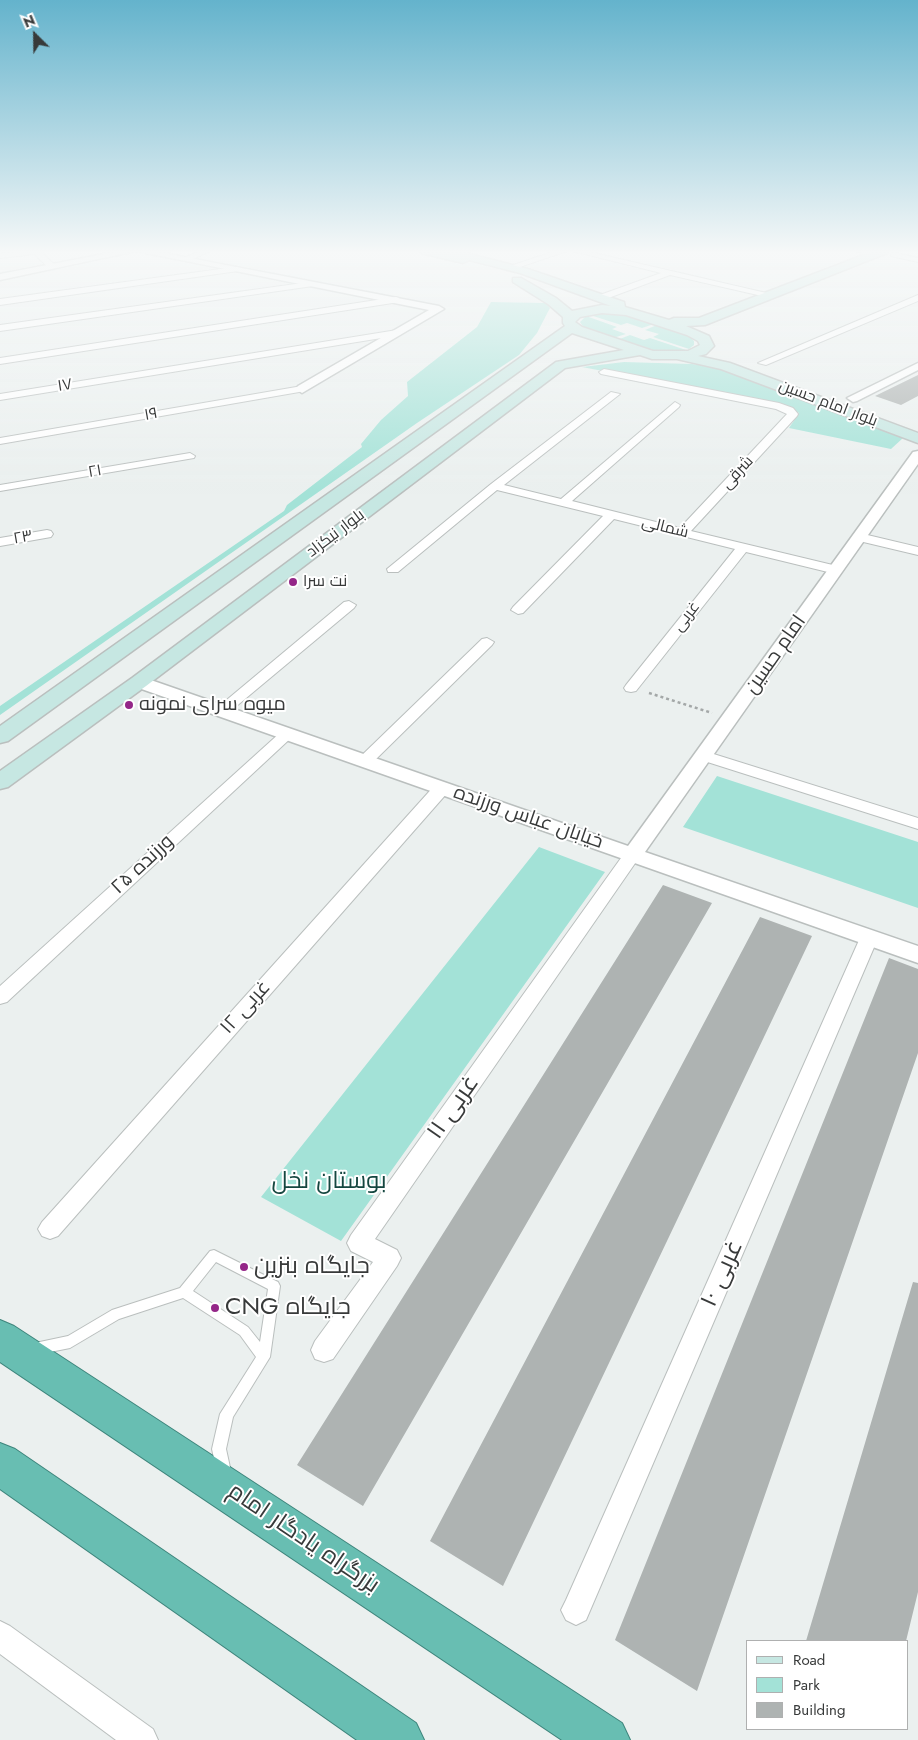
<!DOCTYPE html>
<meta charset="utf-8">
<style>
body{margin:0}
#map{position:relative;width:918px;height:1740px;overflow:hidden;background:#ebf0ef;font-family:Jost,sans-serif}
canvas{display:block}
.legend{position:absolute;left:746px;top:1640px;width:162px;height:90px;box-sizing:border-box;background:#fff;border:1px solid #afb0b0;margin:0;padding:6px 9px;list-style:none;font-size:15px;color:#383a3a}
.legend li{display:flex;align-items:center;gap:10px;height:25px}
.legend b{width:25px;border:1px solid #afb0b0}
.north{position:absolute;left:10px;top:10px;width:50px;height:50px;-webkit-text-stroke:4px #fff;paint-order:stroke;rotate:337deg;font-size:14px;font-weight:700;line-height:20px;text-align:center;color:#383a3a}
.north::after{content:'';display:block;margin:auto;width:18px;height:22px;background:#383a3a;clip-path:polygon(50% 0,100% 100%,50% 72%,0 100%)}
</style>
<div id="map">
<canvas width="918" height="1740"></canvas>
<ul class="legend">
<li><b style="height:6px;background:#c6e7e2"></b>Road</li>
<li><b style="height:14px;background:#a3e2d7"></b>Park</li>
<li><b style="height:14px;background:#aeb3b2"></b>Building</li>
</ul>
<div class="north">N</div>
</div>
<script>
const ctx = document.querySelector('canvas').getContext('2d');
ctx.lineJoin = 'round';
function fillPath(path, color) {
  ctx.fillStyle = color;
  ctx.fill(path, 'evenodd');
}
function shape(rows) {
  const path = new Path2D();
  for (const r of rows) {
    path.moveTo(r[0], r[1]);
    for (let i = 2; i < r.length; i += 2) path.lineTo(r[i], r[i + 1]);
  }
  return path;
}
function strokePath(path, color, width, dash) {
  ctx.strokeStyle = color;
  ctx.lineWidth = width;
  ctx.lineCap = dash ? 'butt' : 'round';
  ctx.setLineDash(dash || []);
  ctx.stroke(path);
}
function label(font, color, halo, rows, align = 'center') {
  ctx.font = font + ' Jost,Cairo,sans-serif';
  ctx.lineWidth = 4;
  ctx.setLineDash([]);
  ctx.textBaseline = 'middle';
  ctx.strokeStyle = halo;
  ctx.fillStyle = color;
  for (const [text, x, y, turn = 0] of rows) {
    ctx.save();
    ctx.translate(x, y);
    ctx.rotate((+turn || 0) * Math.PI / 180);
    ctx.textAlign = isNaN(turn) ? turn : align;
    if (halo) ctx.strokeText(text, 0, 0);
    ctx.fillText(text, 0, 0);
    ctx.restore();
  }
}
const green = shape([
 [491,302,546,303,550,308,537,333,519,355,417,423,0,715,0,706,284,511,287,505,362,447,361,444,381,420,408,396,407,382,477,327],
 [605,313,624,314,654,324,642,328,627,323,621,325,590,315],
 [586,316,617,327,612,329,626,334,613,338,584,328,580,322],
 [657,325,689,336,694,341,694,345,689,349,653,337,659,334,645,330],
 [630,335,644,340,650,338,686,350,653,352,617,340],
 [624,362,692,364,721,368,903,438,891,449,789,428,799,413,785,406,582,367],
 [717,776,918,842,918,908,683,827],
 [539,847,605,872,341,1241,261,1197]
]);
const building = shape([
 [918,375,918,396,901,405,875,396],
 [663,885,712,903,363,1506,297,1465],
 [760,917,812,936,503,1586,430,1541],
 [889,958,918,969,918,1053,697,1691,615,1640],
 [913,1282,918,1283,918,1592,906,1641,806,1641]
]);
const path = shape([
 [649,693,712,713]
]);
const service = shape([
 [214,1250,278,1282,280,1286,270,1357,233,1417,226,1449,231,1472,229,1477,224,1479,219,1477,217,1472,212,1449,220,1414,256,1357,240,1335,183,1298,119,1319,70,1348,35,1355,31,1353,29,1349,31,1345,35,1343,68,1336,112,1310,180,1288,210,1251,214,1250],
 [216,1262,268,1289,260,1342,248,1327,193,1291,216,1262]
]);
const minor = shape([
 [22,251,40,251,57,267,50,269,34,254,0,258,0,254,22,251],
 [200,251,210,251,189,261,182,259,200,251],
 [556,251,567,251,514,269,507,267,556,251],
 [573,251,585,251,775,295,771,298,670,275,603,300,599,297,600,295,661,273,573,251],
 [856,251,869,251,878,254,874,256,856,251],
 [891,252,918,258,918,262,891,256,891,252],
 [235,267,238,267,238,271,0,305,0,299,235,267],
 [310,282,313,282,313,286,0,331,0,325,310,282],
 [918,295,918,301,766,365,758,363,918,295],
 [396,297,399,298,399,302,0,364,0,358,396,297],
 [397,330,401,333,400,335,0,400,0,394,397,330],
 [604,369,779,403,793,408,798,414,797,416,691,531,841,567,842,570,836,574,746,552,636,691,631,692,626,691,624,688,626,685,735,549,614,519,523,613,518,614,511,610,513,607,603,516,497,490,398,572,388,572,387,569,491,484,611,392,620,394,504,485,561,499,675,402,680,405,679,407,572,501,680,528,787,414,776,409,601,374,599,372,604,369],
 [302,386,305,387,305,391,0,444,0,438,302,386],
 [190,453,195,456,194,458,0,491,0,485,190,453],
 [47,530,51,531,53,534,51,537,0,546,0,538,47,530],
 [859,533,918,547,918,555,855,540,853,537,859,533],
 [349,601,356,605,354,608,227,714,217,714,215,711,217,708,344,602,349,601],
 [487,638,494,642,492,645,371,764,359,764,357,761,359,758,482,639,487,638],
 [287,729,292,731,295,734,292,737,7,1002,0,1004,0,986,282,731,287,729],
 [704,751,918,818,918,829,698,759,696,756,698,753,704,751],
 [442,783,448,784,450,788,448,792,58,1236,50,1239,42,1236,38,1229,42,1222,436,784,442,783],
 [632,849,638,851,641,855,638,859,375,1239,397,1250,401,1258,397,1266,333,1359,324,1362,315,1359,311,1350,315,1341,373,1262,351,1251,347,1243,351,1235,626,851,632,849],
 [869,931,876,933,878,938,586,1620,576,1625,566,1620,561,1610,566,1600,860,938,862,933,869,931],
 [0,1621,10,1626,153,1729,158,1740,116,1740,0,1654,0,1621]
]);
const tertiary = shape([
 [120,251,153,251,439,306,444,309,302,393,296,389,298,386,429,310,136,251,0,280,0,274,120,251],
 [918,363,918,370,857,401,853,402,847,398,918,363],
 [918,451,918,464,645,852,918,946,918,963,133,686,130,682,133,678,139,677,145,678,628,846,913,452,918,451]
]);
const secondary = shape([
 [420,251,458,251,528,269,624,302,625,307,669,320,674,318,699,318,874,251,888,251,887,253,705,325,686,326,709,336,714,346,706,354,698,356,730,363,918,433,918,443,721,369,677,359,652,359,640,355,565,368,146,686,8,787,0,789,0,771,132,678,556,362,624,350,572,333,8,741,0,743,0,726,565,326,563,323,563,317,548,304,513,282,513,278,521,278,556,298,572,311,602,305,611,306,520,273,469,260,463,263,421,253,420,251],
 [602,313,626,315,687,335,698,341,700,345,688,351,653,351,582,327,575,322,580,317,602,313]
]);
const trunk = shape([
 [0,1320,14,1326,622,1723,630,1740,562,1740,0,1362,0,1320],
 [0,1443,15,1449,416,1723,424,1740,357,1740,0,1489,0,1443]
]);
const markers = [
 [293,582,5,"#942688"],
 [129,705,5,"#942688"],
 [244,1267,5,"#942688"],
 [215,1308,5,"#942688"]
];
const farStreetnames = [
 ["۱۷",65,386,-9],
 ["بلوار امام حسین",828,404,21],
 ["۱۹",151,415,-10],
 ["۲۱",95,472,-10],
 ["شرقی",738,473,-47],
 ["شمالی",665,528,14],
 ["بلوار نیکزاد",336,534,-37],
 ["۲۳",23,538,-10],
 ["غربی",687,617,-52]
];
const farPoinames = [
 ["نت سرا",303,582]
];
const streetNames = [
 ["امام حسین",776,655,-55],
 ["خیابان عباس ورزنده",528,818,19],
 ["ورزنده ۲۵",143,865,-43],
 ["غربی ۱۲",246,1008,-48]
];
const poiNames = [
 ["میوه سرای نمونه",139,705]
];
const nearStreetnames = [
 ["غربی ۱۱",454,1108,-55],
 ["غربی ۱۰",723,1274,-66],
 ["بزرگراه یادگار امام",303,1539,34]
];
const nearParknames = [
 ["بوستان نخل",329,1182]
];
const nearPoinames = [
 ["جایگاه بنزین",254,1267],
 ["CNG جایگاه",225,1308]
];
fillPath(green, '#a3e2d7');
fillPath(building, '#aeb3b2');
strokePath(service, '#babfbe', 2);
strokePath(minor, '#babfbe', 2);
strokePath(tertiary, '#babfbe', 3);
strokePath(secondary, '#babfbe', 3);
strokePath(trunk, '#3e857c', 2);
strokePath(path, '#a4a8a8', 2.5, [3, 3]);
fillPath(service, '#fff');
fillPath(minor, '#fff');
fillPath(tertiary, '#fff');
fillPath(secondary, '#c6e7e2');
fillPath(trunk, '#68beb2');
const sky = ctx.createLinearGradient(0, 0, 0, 494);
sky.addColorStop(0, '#64b3cc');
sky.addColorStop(0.51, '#f6f8f8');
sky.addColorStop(1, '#f6f8f800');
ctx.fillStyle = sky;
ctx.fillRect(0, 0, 918, 494);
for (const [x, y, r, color] of markers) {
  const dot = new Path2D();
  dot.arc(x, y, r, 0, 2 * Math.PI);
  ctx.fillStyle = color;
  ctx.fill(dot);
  strokePath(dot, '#fff', 2);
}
label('16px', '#383a3a', '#fff', farStreetnames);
label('16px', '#383a3a', '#fff', farPoinames, 'left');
label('20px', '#383a3a', '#fff', streetNames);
label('20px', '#383a3a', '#fff', poiNames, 'left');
label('24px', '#383a3a', '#fff', nearStreetnames);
label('24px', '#154740', '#fff', nearParknames);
label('24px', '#383a3a', '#fff', nearPoinames, 'left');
</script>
